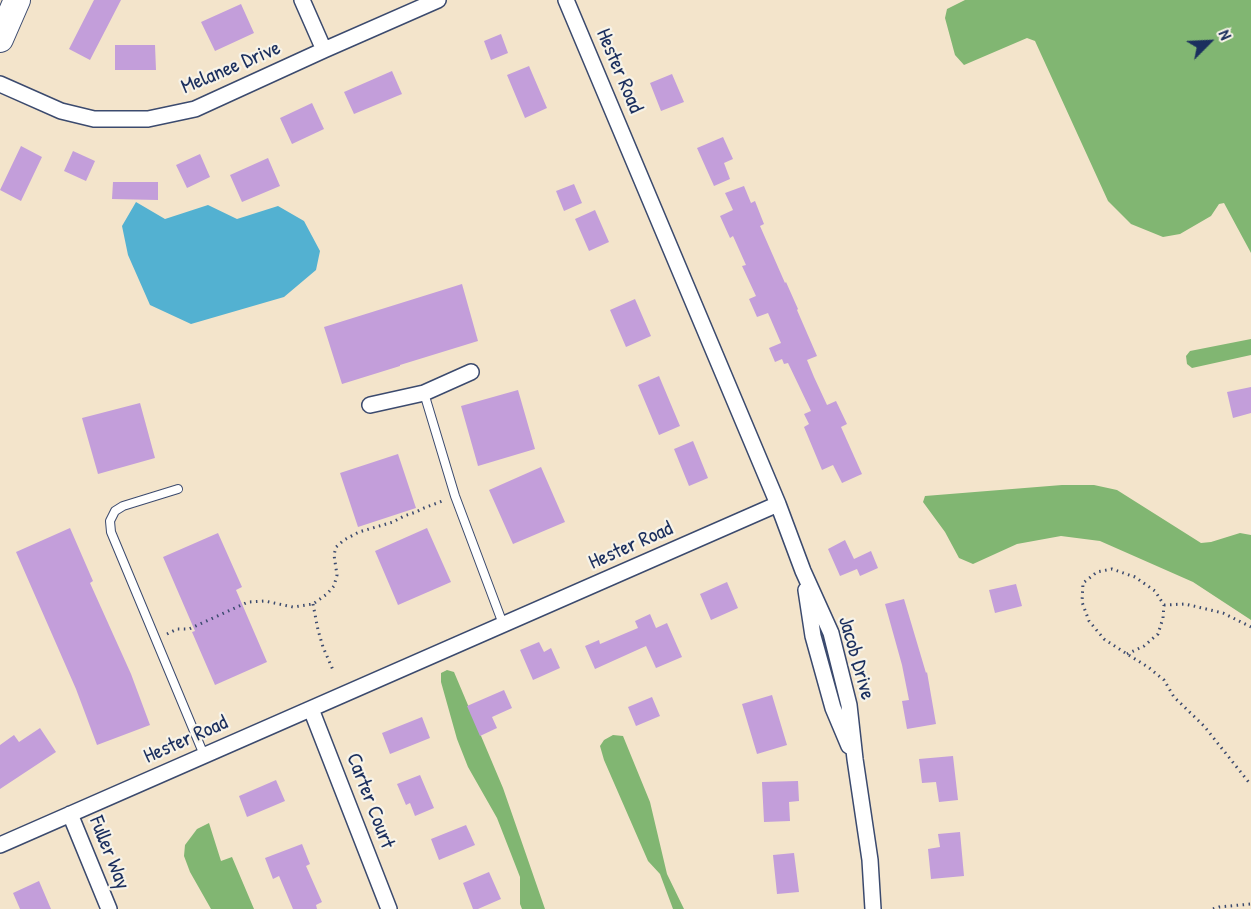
<!DOCTYPE html>
<style>
body{margin:0}
#map{position:relative;width:1251px;height:909px;overflow:hidden;background:#f3e4cb;font-family:"Patrick Hand",sans-serif}
canvas{display:block}
.north{position:absolute;left:1179px;top:12px;width:60px;height:60px;-webkit-text-stroke:4px #f7f3e8;paint-order:stroke;rotate:66deg;font-size:16px;font-weight:700;line-height:24px;text-align:center;color:#1b2f5e}
.north::after{content:'';display:block;margin:auto;width:21px;height:27px;background:#1b2f5e;clip-path:polygon(50% 0,100% 100%,50% 72%,0 100%)}
</style>
<div id="map">
<canvas width="1251" height="909"></canvas>
<div class="north">N</div>
</div>
<script>
const ctx = document.querySelector('canvas').getContext('2d');
ctx.lineJoin = 'round';
function fillPath(path, color) {
  ctx.fillStyle = color;
  ctx.fill(path, 'evenodd');
}
function shape(rows) {
  const path = new Path2D();
  for (const r of rows) {
    path.moveTo(r[0], r[1]);
    for (let i = 2; i < r.length; i += 2) path.lineTo(r[i], r[i + 1]);
  }
  return path;
}
function strokePath(path, color, width, dash) {
  ctx.strokeStyle = color;
  ctx.lineWidth = width;
  ctx.lineCap = dash ? 'butt' : 'round';
  ctx.setLineDash(dash || []);
  ctx.stroke(path);
}
function label(font, color, halo, rows, align = 'center') {
  ctx.font = font + ' "Patrick Hand",sans-serif';
  ctx.lineWidth = 4.5;
  ctx.setLineDash([]);
  ctx.textBaseline = 'middle';
  ctx.strokeStyle = halo;
  ctx.fillStyle = color;
  for (const [text, x, y, turn = 0] of rows) {
    ctx.save();
    ctx.translate(x, y);
    ctx.rotate((+turn || 0) * Math.PI / 180);
    ctx.textAlign = isNaN(turn) ? turn : align;
    if (halo) ctx.strokeText(text, 0, 0);
    ctx.fillText(text, 0, 0);
    ctx.restore();
  }
}
const forest = shape([
 [965,0,1251,0,1251,253,1224,203,1219,204,1211,216,1180,234,1163,237,1131,224,1108,201,1035,41,1027,38,964,65,955,55,945,18,947,9],
 [1251,339,1251,355,1192,368,1187,364,1186,356,1190,351],
 [1062,485,1094,485,1117,490,1201,543,1211,542,1240,533,1251,535,1251,620,1193,582,1100,541,1061,536,1017,544,973,564,959,558,945,532,923,502,925,496],
 [447,670,454,672,503,788,545,909,522,909,520,904,520,877,497,818,468,767,457,739,441,682,441,673],
 [613,735,623,736,650,802,667,874,684,909,673,909,660,874,648,861,604,760,600,746,604,740],
 [209,823,221,861,232,857,254,909,211,909,190,872,184,856,185,845,197,829]
]);
const water = shape([
 [136,202,165,219,208,205,237,219,278,206,304,221,320,251,316,270,284,297,191,324,150,305,128,255,122,226]
]);
const building = shape([
 [94,0,121,0,90,60,69,49],
 [241,4,254,33,215,51,201,22],
 [501,34,508,53,491,60,484,41],
 [115,45,155,45,156,70,115,70],
 [529,66,547,108,525,118,507,75],
 [392,71,402,94,354,114,344,92],
 [672,74,684,102,661,111,650,83],
 [312,103,324,129,292,144,280,118],
 [723,137,733,159,724,163,730,179,714,186,697,148],
 [21,146,42,157,21,201,0,190],
 [73,151,95,161,86,181,64,171],
 [200,154,210,177,187,188,176,165],
 [268,158,280,186,242,202,230,175],
 [113,182,158,182,158,200,112,199],
 [574,184,582,203,564,211,556,191],
 [744,186,751,203,755,201,764,224,760,226,785,283,786,282,798,309,797,310,817,356,807,360,814,377,827,405,836,401,847,424,841,427,862,474,842,483,833,465,822,470,804,427,809,424,804,414,811,411,788,363,784,364,782,359,775,362,769,348,781,343,768,313,757,317,749,299,756,296,742,266,746,265,733,236,730,238,720,216,733,210,725,193],
 [595,210,609,242,589,251,575,219],
 [462,284,478,341,400,365,400,366,342,384,324,327],
 [635,299,651,336,626,347,610,310],
 [659,376,680,426,659,435,638,385],
 [1251,387,1251,413,1233,418,1227,392],
 [518,390,535,449,478,466,461,406],
 [140,403,155,458,98,474,82,418],
 [693,441,708,478,689,486,674,449],
 [398,454,416,508,358,527,340,473],
 [541,467,565,522,513,544,489,490],
 [70,528,93,581,90,583,131,674,150,725,97,745,76,689,16,552],
 [427,528,451,582,398,605,375,551],
 [218,533,242,587,236,590,267,662,215,685,192,632,195,631,163,557],
 [845,540,854,559,871,551,878,568,860,576,857,569,840,576,828,549],
 [727,582,738,608,711,620,700,594],
 [1016,584,1022,606,995,613,989,590],
 [904,599,926,673,927,672,936,724,907,729,902,701,909,700,902,665,885,604],
 [650,614,656,628,667,623,682,657,656,668,646,646,595,669,585,646,599,640,600,644,638,628,635,621],
 [539,642,544,652,551,648,560,668,533,680,520,650],
 [504,690,512,708,492,717,497,728,480,736,467,706],
 [772,695,787,745,757,754,742,704],
 [652,697,660,716,636,726,628,707],
 [422,717,430,738,390,754,382,733],
 [40,728,56,752,0,789,0,745,14,735,19,742],
 [953,756,958,800,939,802,936,782,922,783,919,759],
 [420,775,434,808,415,816,410,803,406,805,397,784],
 [276,780,285,801,247,817,239,796],
 [798,781,799,801,789,802,790,821,764,822,762,782],
 [466,825,475,845,439,860,431,839],
 [960,832,964,876,931,879,928,849,940,847,938,834],
 [302,844,310,864,306,866,322,902,316,905,317,909,293,909,279,876,273,879,265,858],
 [794,853,799,892,777,894,773,855],
 [489,872,501,899,478,909,473,909,463,883],
 [39,881,51,909,20,909,13,893]
]);
const path = shape([
 [313,604,318,630,323,647,333,670],
 [1164,605,1185,604,1223,613,1251,627],
 [167,634,177,629,189,629,248,602,265,601,293,607,313,604,327,594,334,586,337,575,334,555,336,547,344,540,359,532,393,522,404,516,416,512,424,508,445,500],
 [1127,654,1144,646,1158,634,1163,618,1164,605,1155,591,1135,577,1112,569,1097,572,1083,583,1082,602,1089,621,1104,639,1127,654,1148,667,1164,680,1174,697,1204,726,1251,785],
 [1213,909,1219,907,1251,904]
]);
const service = shape([
 [424,393,455,496,503,624],
 [178,489,123,506,115,511,110,521,111,532,204,755]
]);
const minor = shape([
 [302,0,324,50],
 [566,0,778,504,803,571,831,633,849,705,855,759,870,860,873,909],
 [0,84,61,111,94,119,148,119,195,109,324,50,438,0],
 [370,405,424,393,471,372],
 [806,590,813,636,833,708,849,746],
 [311,709,389,909],
 [70,814,109,909],
 [0,845,778,504]
]);
const trunk = shape([
 [0,39,17,0]
]);
const streetNames = [
 ["Melanee Drive",231,68,-23],
 ["Hester Road",619,71,67],
 ["Hester Road",631,546,-24],
 ["Jacob Drive",856,658,74],
 ["Hester Road",186,740,-24],
 ["Carter Court",370,801,69],
 ["Fuller Way",109,853,68]
];
fillPath(forest, '#81b672');
fillPath(water, '#53b1d1');
fillPath(building, '#c39eda');
strokePath(service, '#3b4a6e', 10);
strokePath(minor, '#3b4a6e', 18);
strokePath(trunk, '#3b4a6e', 28);
strokePath(path, '#3b4a6e', 3, [1.5, 4.5]);
strokePath(service, '#fff', 8);
strokePath(minor, '#fff', 15);
strokePath(trunk, '#fff', 26);
label('21px', '#1b2f5e', '#f7f3e8', streetNames);
</script>
